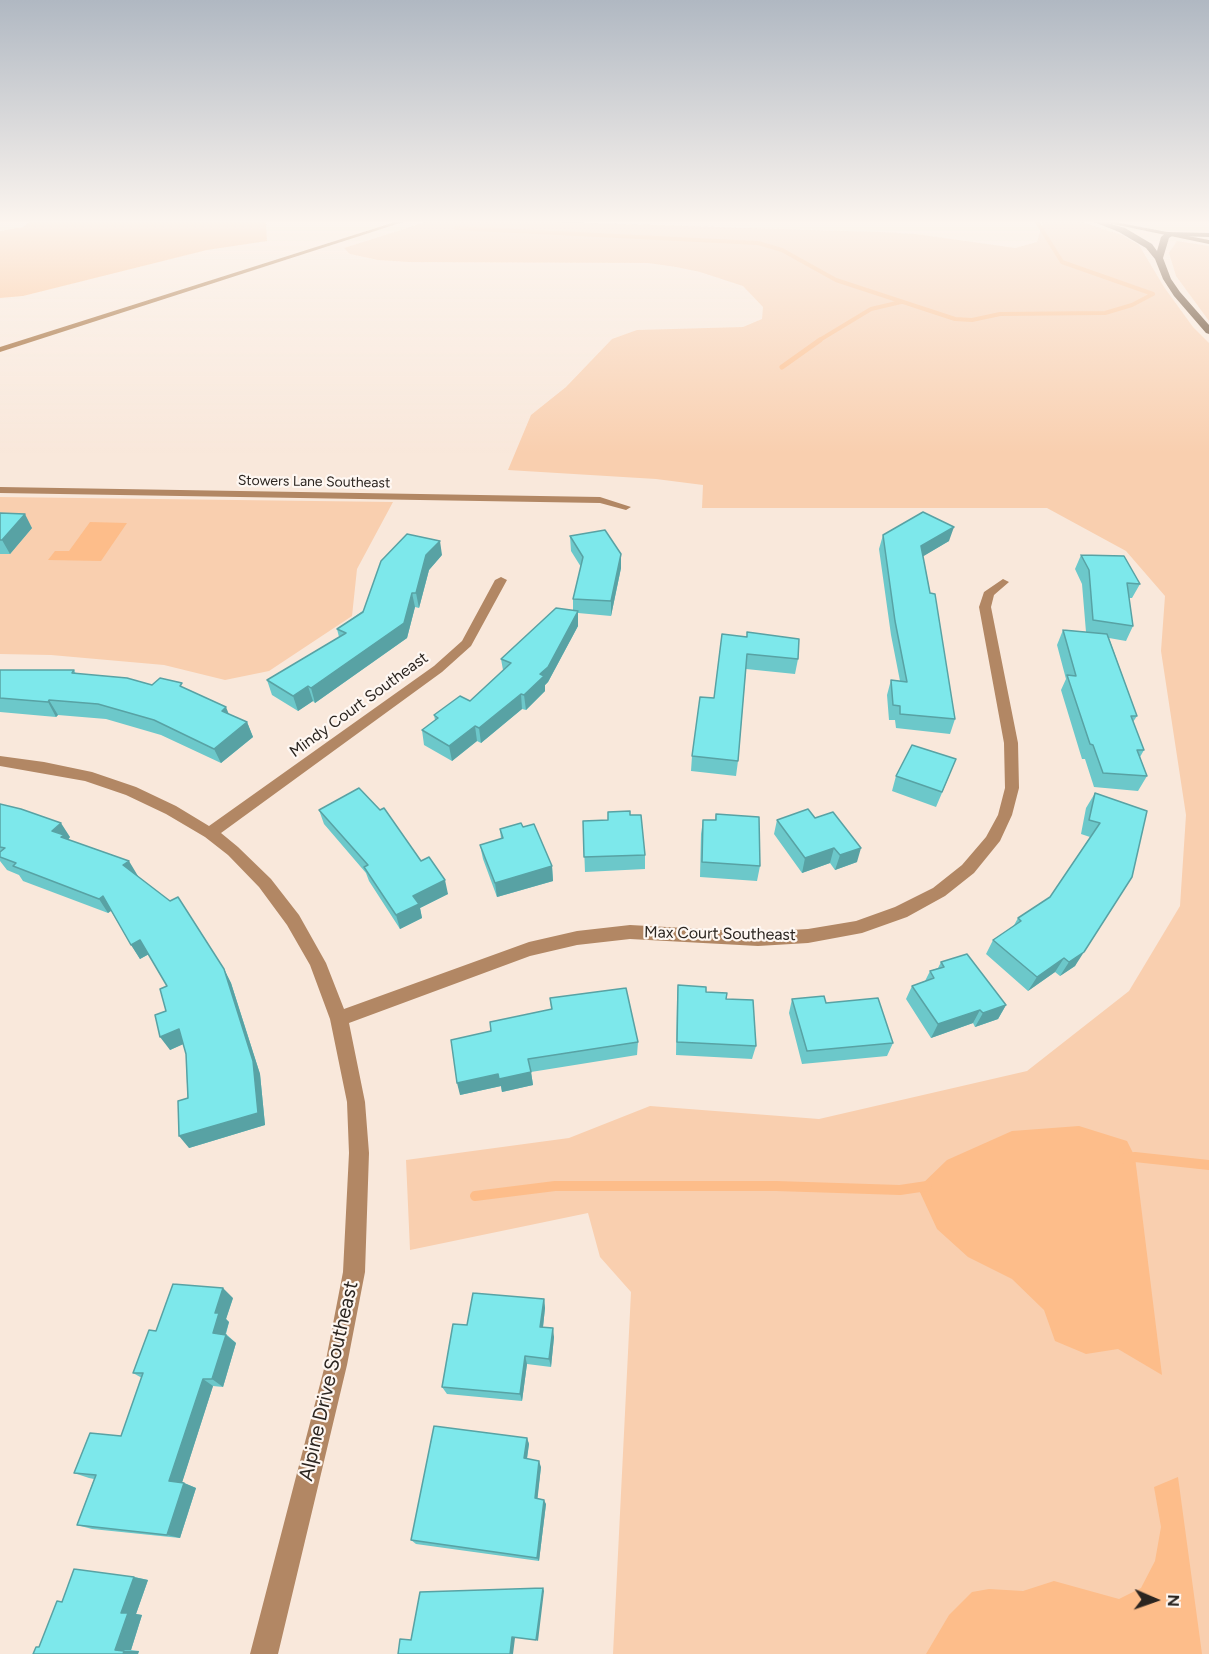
<!DOCTYPE html>
<style>
body{margin:0}
#map{position:relative;width:1209px;height:1654px;overflow:hidden;background:#f9e8db;font-family:Figtree,sans-serif}
canvas{display:block}
.north{position:absolute;left:1125px;top:1570px;width:60px;height:60px;-webkit-text-stroke:4px #fef7f2;paint-order:stroke;rotate:92deg;font-size:16px;font-weight:700;line-height:24px;text-align:center;color:#2b2520}
.north::after{content:'';display:block;margin:auto;width:21px;height:27px;background:#2b2520;clip-path:polygon(50% 0,100% 100%,50% 72%,0 100%)}
</style>
<div id="map">
<canvas width="1209" height="1654"></canvas>
<div class="north">N</div>
</div>
<script>
const ctx = document.querySelector('canvas').getContext('2d');
ctx.lineJoin = 'round';
function fillPath(path, color) {
  ctx.fillStyle = color;
  ctx.fill(path, 'evenodd');
}
function shape(rows) {
  const path = new Path2D();
  for (const r of rows) {
    path.moveTo(r[0], r[1]);
    for (let i = 2; i < r.length; i += 2) path.lineTo(r[i], r[i + 1]);
  }
  return path;
}
function strokePath(path, color, width, dash) {
  ctx.strokeStyle = color;
  ctx.lineWidth = width;
  ctx.lineCap = dash ? 'butt' : 'round';
  ctx.setLineDash(dash || []);
  ctx.stroke(path);
}
function label(font, color, halo, rows, align = 'center') {
  ctx.font = font + ' Figtree,sans-serif';
  ctx.lineWidth = 4.5;
  ctx.setLineDash([]);
  ctx.textBaseline = 'middle';
  ctx.strokeStyle = halo;
  ctx.fillStyle = color;
  for (const [text, x, y, turn = 0] of rows) {
    ctx.save();
    ctx.translate(x, y);
    ctx.rotate((+turn || 0) * Math.PI / 180);
    ctx.textAlign = isNaN(turn) ? turn : align;
    if (halo) ctx.strokeText(text, 0, 0);
    ctx.fillText(text, 0, 0);
    ctx.restore();
  }
}
const green = shape([
 [426,222,556,222,879,232,916,234,1015,248,1037,242,1043,222,1081,222,1122,235,1139,245,1164,287,1193,327,1209,343,1209,1654,613,1654,631,1292,600,1257,588,1213,410,1250,406,1160,569,1138,650,1106,819,1119,1027,1071,1129,991,1180,906,1186,815,1161,651,1165,596,1126,551,1047,508,702,508,703,485,656,479,508,470,531,415,566,387,612,339,637,330,743,327,762,319,763,307,743,286,700,272,676,267,648,263,409,262,378,260,350,254,344,248],
 [1177,241,1209,246,1209,321,1176,276,1169,253],
 [0,497,393,502,357,569,352,616,269,671,225,680,164,665,51,655,0,654]
]);
const water = shape([
 [30,222,266,222,267,241,207,250,23,296,0,298,0,231,23,227],
 [90,522,127,523,101,561,48,560,55,551,69,551],
 [1079,1126,1127,1141,1135,1157,1162,1375,1118,1349,1086,1354,1055,1341,1044,1310,1012,1279,968,1257,937,1229,918,1188,947,1160,1012,1131],
 [1178,1477,1202,1654,926,1654,949,1615,972,1592,989,1589,1023,1591,1054,1581,1119,1599,1141,1588,1155,1561,1161,1527,1154,1487]
]);
const streamFar2 = shape([
 [1037,222,1062,262,1153,294],
 [456,228,758,243,782,250,836,280,955,319,972,320,1000,314,1105,313,1132,305,1153,294],
 [818,341,871,309,901,302]
]);
const streamFar1 = shape([
 [782,367,820,340]
]);
const stream = shape([
 [1124,1159,1135,1157,1209,1165],
 [475,1196,555,1186,776,1186,900,1190,927,1186]
]);
const minor = shape([
 [0,487,600,497,631,507,626,510,600,503,0,493,0,487],
 [501,577,507,580,471,646,442,672,221,833,238,847,271,879,299,915,326,963,344,1009,529,942,577,931,630,925,758,932,808,929,856,921,895,907,933,888,962,865,986,837,998,815,1005,788,1004,743,979,607,984,592,1003,579,1009,582,994,595,991,607,1018,743,1019,788,1012,815,1000,841,974,873,945,896,907,917,862,933,808,943,758,946,630,939,577,945,530,956,349,1023,365,1102,369,1153,365,1272,347,1365,278,1654,250,1654,325,1365,343,1272,349,1153,347,1102,330,1019,310,965,287,925,259,887,228,855,205,837,166,814,126,795,85,781,0,766,0,756,44,762,92,772,136,787,176,806,209,826,434,666,462,641,495,580,501,577]
]);
const secondary = shape([
 [395,222,403,222,0,352,0,347,395,222]
]);
const trunk = shape([
 [1103,222,1115,222,1209,240,1209,244,1103,222]
]);
const motorway = shape([
 [1094,222,1104,222,1125,228,1152,244,1157,251,1161,237,1167,232,1209,233,1209,237,1172,236,1169,238,1163,258,1171,279,1180,292,1209,325,1209,334,1206,333,1174,296,1163,279,1155,259,1146,248,1119,232,1094,222]
]);
const wall = shape([
 [0,513,32,528,10,554,0,554],
 [883,535,949,541,923,556,955,719,950,734,896,728,895,720,889,720,887,695,891,680,900,681,891,635,879,549],
 [570,536,621,568,611,616,578,613,578,626,548,682,545,685,545,691,526,710,522,709,481,743,477,741,452,761,424,745,422,730,435,720,434,715,470,701,503,670,501,659,573,611,573,599,581,567,571,551],
 [442,555,429,570,419,608,415,607,407,638,315,703,313,701,298,711,272,695,267,680,339,637,337,629],
 [1081,555,1140,584,1132,598,1129,598,1133,626,1126,641,1109,638,1137,716,1133,722,1144,750,1140,757,1147,776,1138,791,1094,787,1085,759,1082,759,1061,690,1066,679,1057,645,1063,630,1086,632,1082,584,1075,569],
 [722,634,798,659,795,674,746,669,738,761,736,776,691,771,692,756,714,698],
 [0,670,74,670,76,674,152,685,184,688,228,714,247,722,253,737,221,763,161,735,106,719,58,715,56,717,0,712],
 [950,774,936,807,892,791,896,776],
 [1095,793,1147,811,1075,966,1060,976,1055,972,1028,991,986,954,993,940,1013,927,1018,918,1050,897,1090,837,1081,834,1086,808],
 [0,804,70,837,68,840,138,876,224,969,231,983,260,1074,265,1125,189,1148,186,1054,183,1044,170,1050,166,1011,167,986,149,954,140,959,111,911,108,913,23,881,19,875,7,870,0,861],
 [319,810,421,861,448,894,420,908,422,918,400,929,369,881,366,873,324,824],
 [608,812,630,815,645,855,645,869,585,872,583,821,608,821],
 [716,814,760,866,757,881,700,877,701,834,703,820,715,820],
 [815,818,857,862,835,870,830,863,802,873,774,834,777,820],
 [500,829,552,866,553,881,497,897,483,859,480,845,501,839],
 [941,962,1006,1005,998,1019,975,1027,973,1023,931,1038,906,999,912,986,925,981,930,971,938,968],
 [678,985,706,992,756,1046,752,1059,676,1055,677,999],
 [550,998,638,1042,637,1055,531,1072,533,1085,502,1092,501,1086,460,1095,491,1031,551,1009],
 [792,999,826,1003,893,1043,887,1056,802,1064,789,1013],
 [233,1298,226,1319,229,1322,226,1334,236,1343,223,1387,213,1386,182,1482,196,1488,180,1538,92,1529,77,1525,94,1479,89,1478,74,1473,121,1436,142,1378,133,1373,156,1331],
 [544,1299,545,1308,543,1327,554,1337,551,1367,527,1364,522,1401,447,1394,442,1387,467,1325],
 [527,1438,529,1444,527,1459,541,1467,537,1499,546,1504,539,1561,416,1544,411,1540],
 [134,1577,148,1580,136,1614,142,1615,131,1650,139,1651,138,1654,39,1647,62,1601]
]);
const shadedWall = shape([
 [25,514,32,528,10,554,2,540],
 [954,527,949,541,917,560,921,546],
 [440,541,442,555,429,570,419,608,416,593,426,555],
 [621,554,621,568,611,616,611,601],
 [412,593,415,607,407,638,315,703,311,688],
 [578,611,578,626,548,682,545,685,545,691,526,710,524,695,540,674],
 [308,686,313,701,298,711,293,696],
 [521,694,522,709,481,743,479,728],
 [49,700,58,715,56,717,48,702],
 [226,707,232,722,222,711],
 [247,722,253,737,221,763,214,749],
 [475,726,477,741,452,761,449,746],
 [61,823,70,837,65,843,52,831],
 [834,848,830,863,802,873,805,858],
 [861,848,857,862,835,870,840,855],
 [129,861,138,876,132,880,123,865],
 [552,866,553,881,497,897,495,883],
 [445,880,448,894,420,908,422,918,400,929,396,915,413,896],
 [103,896,112,910,108,913,99,899],
 [140,940,149,954,140,959,131,945],
 [1084,952,1075,966,1060,976,1069,962],
 [1064,958,1055,972,1028,991,1037,977],
 [224,969,231,983,260,1074,265,1125,189,1148,179,1136],
 [1006,1005,998,1019,975,1027,983,1013],
 [980,1010,973,1023,931,1038,938,1024],
 [179,1029,188,1042,170,1050,160,1037],
 [531,1072,533,1085,502,1092,501,1086,460,1095,457,1083,498,1074],
 [223,1288,233,1298,226,1319,229,1322,223,1342,213,1333,215,1313],
 [544,1299,545,1308,542,1336,540,1327],
 [553,1328,554,1337,551,1367,549,1359],
 [226,1335,236,1343,223,1387,212,1379],
 [525,1356,527,1364,522,1401,520,1394],
 [203,1379,213,1386,181,1486,169,1481],
 [527,1438,529,1444,526,1464,524,1458],
 [539,1461,541,1467,537,1503,535,1498],
 [184,1483,196,1488,180,1538,167,1535],
 [544,1500,546,1504,539,1561,537,1558],
 [134,1577,148,1580,136,1614,142,1615,131,1650,115,1650,121,1613],
 [543,1588,544,1591,538,1641,536,1640],
 [512,1637,515,1638,513,1654,510,1654],
 [124,1651,139,1651,138,1654,123,1654]
]);
const building = shape([
 [923,512,954,527,921,546,930,593,935,594,955,719,900,714,900,706,893,705,891,680,907,682,895,621,883,535,923,512],
 [0,513,25,514,2,540,0,540,0,513],
 [605,530,621,554,611,601,573,599,583,557,570,536,605,530],
 [407,534,440,541,426,555,416,593,412,593,404,623,311,688,308,686,293,696,267,680,346,633,337,629,363,612,381,561,407,534],
 [1081,555,1124,556,1140,584,1127,583,1133,626,1093,620,1089,570,1081,555],
 [556,608,578,611,548,667,540,674,544,676,524,695,521,694,479,728,475,726,449,746,422,730,438,718,434,715,460,696,470,701,511,663,501,659,556,608],
 [1063,630,1107,634,1137,716,1131,716,1144,750,1137,750,1147,776,1103,773,1093,745,1090,744,1067,675,1076,676,1063,630],
 [747,632,799,639,798,659,747,654,738,761,692,756,700,697,714,698,722,634,747,637,747,632],
 [0,670,74,670,72,673,127,678,152,685,160,678,182,683,180,686,226,707,222,711,247,722,214,749,154,720,98,704,49,700,48,702,0,698,0,670],
 [912,745,956,759,942,792,896,776,912,745],
 [359,788,380,810,384,808,421,861,429,857,445,880,413,896,419,904,396,915,364,867,368,865,319,810,359,788],
 [1095,793,1147,811,1132,877,1084,952,1069,962,1064,958,1037,977,993,940,1021,921,1018,918,1050,897,1100,823,1089,820,1095,793],
 [0,804,21,809,61,823,52,831,64,835,61,837,129,861,123,865,170,901,178,897,224,969,253,1061,258,1113,179,1136,178,1101,188,1098,186,1054,179,1029,160,1037,155,1015,166,1011,160,989,167,986,140,940,131,945,103,896,99,899,13,866,16,863,0,857,0,852,5,848,0,847,0,804],
 [808,809,815,818,833,812,861,848,840,855,834,848,805,858,777,820,808,809],
 [630,811,630,815,641,815,645,855,584,857,583,821,608,820,608,812,630,811],
 [716,814,759,817,760,866,702,862,703,820,716,820,716,814],
 [521,823,523,827,534,824,552,866,495,883,480,845,503,838,500,829,521,823],
 [967,954,1006,1005,983,1013,980,1010,938,1024,912,986,934,978,930,971,944,967,941,962,967,954],
 [678,985,706,987,706,992,727,993,726,999,753,1000,756,1046,677,1042,678,985],
 [626,988,638,1042,528,1059,531,1072,499,1079,498,1074,457,1083,451,1040,491,1031,490,1022,552,1009,550,998,626,988],
 [824,996,826,1003,878,998,893,1043,807,1051,792,999,824,996],
 [173,1284,223,1288,215,1313,219,1313,213,1333,226,1335,212,1379,203,1379,169,1481,184,1483,167,1535,77,1525,96,1475,74,1473,90,1433,121,1436,143,1373,133,1373,149,1330,156,1331,173,1284],
 [473,1293,544,1299,540,1327,553,1328,549,1359,525,1356,520,1394,442,1387,453,1324,467,1325,473,1293],
 [434,1426,527,1438,524,1458,539,1461,535,1498,544,1500,537,1558,411,1540,434,1426],
 [74,1569,134,1577,121,1613,128,1613,115,1650,124,1651,123,1654,33,1654,36,1647,39,1647,57,1601,62,1602,74,1569],
 [543,1588,536,1640,512,1637,510,1654,398,1654,400,1639,411,1640,420,1592,543,1588]
]);
const farStreetnames = [
 ["Stowers Lane Southeast",314,482,1]
];
const streetNames = [
 ["Mindy Court Southeast",359,705,-36],
 ["Max Court Southeast",720,934,1]
];
const nearStreetnames = [
 ["Alpine Drive Southeast",329,1381,-77]
];
fillPath(green, '#f9cfaf');
fillPath(water, '#fdbd8a');
strokePath(streamFar2, '#fdbd8a', 4);
strokePath(streamFar1, '#fdbd8a', 5);
strokePath(stream, '#fdbd8a', 10);
fillPath(minor, '#b28764');
fillPath(secondary, '#935519');
fillPath(trunk, '#58320e');
fillPath(motorway, '#472709');
fillPath(wall, '#6cc8ca');
fillPath(shadedWall, '#58a2a4');
fillPath(building, '#7de8eb');
strokePath(building, '#58a2a4', 1.5);
const sky = ctx.createLinearGradient(0, 0, 0, 453);
sky.addColorStop(0, '#b0b8c2');
sky.addColorStop(0.49, '#fcf5ef');
sky.addColorStop(1, '#fcf5ef00');
ctx.fillStyle = sky;
ctx.fillRect(0, 0, 1209, 453);
label('14px', '#2b2520', '#fef7f2', farStreetnames);
label('16px', '#2b2520', '#fef7f2', streetNames);
label('20px', '#2b2520', '#fef7f2', nearStreetnames);
</script>
